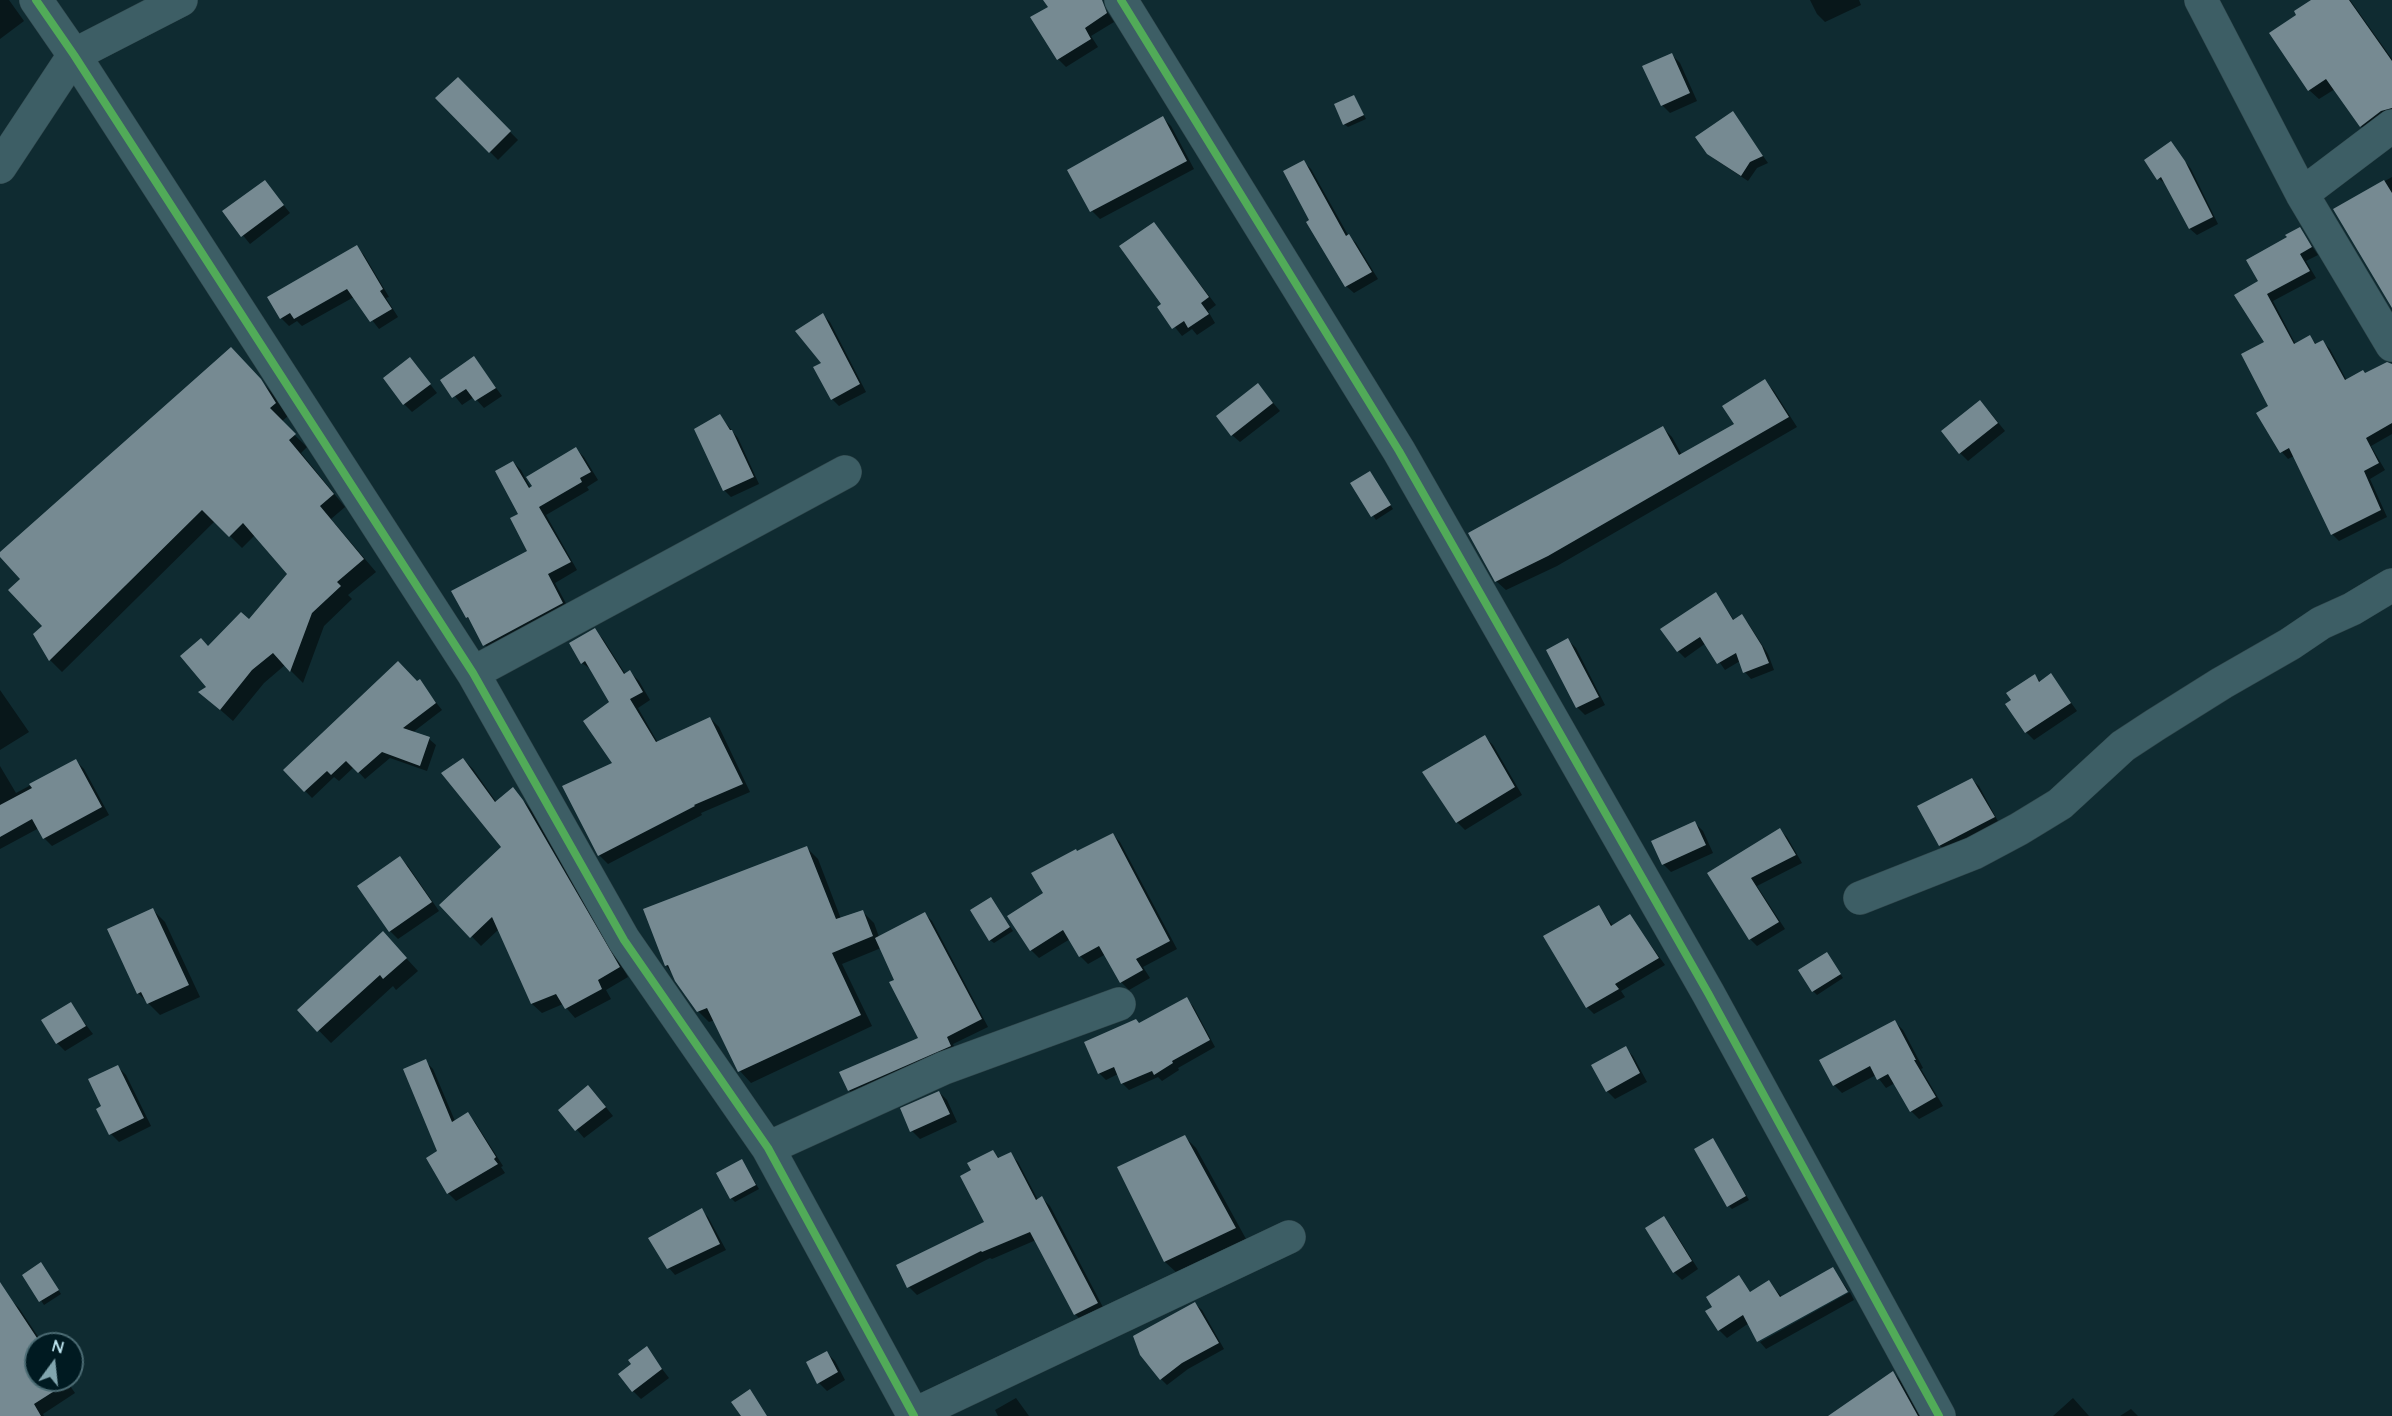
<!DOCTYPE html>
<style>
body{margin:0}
#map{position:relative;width:2392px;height:1416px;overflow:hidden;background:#0f2b31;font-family:Quicksand,sans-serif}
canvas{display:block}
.north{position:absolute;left:24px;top:1332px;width:60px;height:60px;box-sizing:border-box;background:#001a21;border:2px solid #4c6c74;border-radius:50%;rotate:15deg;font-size:16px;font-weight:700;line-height:24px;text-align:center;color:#bee6f1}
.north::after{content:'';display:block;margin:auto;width:21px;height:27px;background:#81a5ae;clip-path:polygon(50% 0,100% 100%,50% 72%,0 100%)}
</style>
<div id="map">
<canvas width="2392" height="1416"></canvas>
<div class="north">N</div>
</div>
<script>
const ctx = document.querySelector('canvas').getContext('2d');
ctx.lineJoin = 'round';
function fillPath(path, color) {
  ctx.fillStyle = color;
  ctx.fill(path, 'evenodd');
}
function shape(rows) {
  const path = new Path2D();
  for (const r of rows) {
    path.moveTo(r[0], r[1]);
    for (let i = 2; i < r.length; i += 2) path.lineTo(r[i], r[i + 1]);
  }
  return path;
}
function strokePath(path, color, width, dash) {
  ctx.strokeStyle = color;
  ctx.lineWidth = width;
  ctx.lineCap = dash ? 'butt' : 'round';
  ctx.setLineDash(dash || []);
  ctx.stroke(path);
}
const shadow = shape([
 [0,0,9,0,24,21,0,39],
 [1045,0,1099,0,1114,22,1091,36,1098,47,1066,67,1058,59,1050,8],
 [1810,0,1859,0,1861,5,1825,22,1817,14],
 [2313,0,2350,0,2392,59,2392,120,2370,136,2361,126,2335,89,2319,99,2309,90,2298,15],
 [1672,55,1680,63,1697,101,1670,113,1662,105,1644,67],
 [458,79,518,140,498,160,437,98],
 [1354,97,1366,119,1348,127,1344,124],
 [1733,113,1768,163,1757,168,1748,181,1716,160,1708,153],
 [1163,118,1171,126,1194,169,1100,219,1092,211],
 [2171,143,2191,169,2218,224,2197,235,2190,229,2166,184,2159,179,2146,160],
 [1304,162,1311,169,1348,235,1356,243,1378,279,1354,293,1346,286,1311,220],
 [2392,177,2392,305,2335,209],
 [265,182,290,213,250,244,224,212],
 [1154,224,1216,305,1208,311,1215,323,1197,335,1192,329,1182,336,1159,307,1163,304],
 [2300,229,2318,255,2306,261,2316,278,2273,301,2296,345,2310,337,2317,345,2323,342,2330,349,2347,381,2392,368,2392,434,2371,446,2385,470,2370,479,2387,517,2339,541,2332,534,2294,456,2288,459,2282,452,2259,413,2270,407,2260,281,2289,238],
 [357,247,364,255,389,297,386,298,398,317,379,329,354,297,302,326,297,321,289,326,281,318],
 [823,315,830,322,866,392,839,406,832,399,823,364],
 [474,358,502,396,484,408,474,397,462,405,442,380],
 [410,359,437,393,412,412,404,404],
 [243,361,273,394,288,416,281,422,307,447,301,453,345,507,331,519,376,572,348,595,352,599,324,626,303,683,285,665,264,683,233,721,200,692,208,687,209,648,249,621,289,574,255,535,242,548,215,521,62,672,50,660,44,626,22,580,0,554],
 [1765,381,1774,391,1797,427,1557,566,1506,590,1496,581,1663,428,1672,437,1682,455,1736,425],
 [1258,385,1280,411,1240,442,1232,435],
 [1988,410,2005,431,1968,461,1960,453],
 [720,416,738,438,759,484,731,497,724,490],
 [576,449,584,457,598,480,587,487,589,490,546,515,577,570,555,583,570,611,493,653,485,645,473,623,467,617,529,551,520,515,513,462,521,470,531,489],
 [1370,473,1393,509,1376,520,1352,484],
 [1716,594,1734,620,1742,616,1748,623,1768,654,1774,670,1751,679,1745,672,1740,661,1725,670,1706,643,1685,658,1678,651,1662,629],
 [595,630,603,639,626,675,630,672,639,681,650,700,638,708,658,743,710,718,719,727,750,792,701,813,702,815,608,864,600,856,564,787,614,764,611,703,592,670,582,663],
 [1568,640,1576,648,1605,705,1585,715,1577,707],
 [2051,675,2077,711,2034,740,2026,732,2035,676,2041,682],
 [419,681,442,710,412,733,429,739,436,745,427,771,390,758,365,779,354,767,339,781,334,777,312,798,285,770],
 [0,690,29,732,0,750],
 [1485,737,1493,745,1522,795,1465,830,1457,822],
 [463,759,473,769,497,803,522,799,533,812,628,977,606,990,611,999,575,1018,563,1004,542,1013,532,1004,499,929,481,946,441,905,503,847],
 [76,761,84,769,109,815,52,846,44,838,39,828,0,849,0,766,16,793],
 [1972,780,1979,786,2000,825,1947,852,1940,846,1919,806],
 [1695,823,1703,831,1713,853,1671,872,1663,864],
 [1780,830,1787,837,1802,863,1757,886,1785,929,1757,946,1750,939,1709,873],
 [1112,834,1120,842,1177,949,1143,967,1150,978,1129,990,1121,982,1106,954,1088,964,1080,956,1070,939,1039,958,1031,950,1045,894,1077,853],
 [807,848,818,859,841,919,863,912,874,923,879,937,925,914,932,921,988,1027,953,1044,957,1053,856,1097,849,1090,920,1039,881,948,842,964,872,1026,751,1083,740,1071,715,1020,709,1022,698,1011,666,965],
 [400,858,408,866,439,911,398,939,390,931],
 [991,899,1013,931,994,943,990,940],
 [1599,907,1613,926,1630,916,1665,965,1621,991,1625,997,1594,1014,1587,1007],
 [153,910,165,922,200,997,160,1015,138,993],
 [395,946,418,971,396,990,393,986,331,1043,299,1010],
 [1830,958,1843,978,1817,995,1813,991],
 [1186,999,1193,1006,1215,1047,1178,1068,1179,1070,1162,1081,1158,1077,1129,1090,1122,1083,1118,1074,1106,1080,1099,1073,1140,1025],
 [70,1004,93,1034,65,1051,57,1043,43,1021],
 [1895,1022,1903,1030,1923,1068,1921,1069,1943,1106,1919,1119,1911,1111,1895,1083,1886,1088,1876,1075,1842,1093,1834,1085],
 [1625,1048,1633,1056,1647,1082,1615,1099,1607,1091],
 [425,1061,433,1069,455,1121,467,1114,475,1122,503,1166,501,1167,505,1173,456,1201,448,1193,439,1152],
 [118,1067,126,1075,151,1126,119,1142,111,1134,98,1109,103,1106],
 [939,1092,947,1100,957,1122,920,1139,912,1131],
 [596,1095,613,1116,584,1138,560,1110],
 [1185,1137,1196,1148,1246,1239,1176,1272,1165,1262,1119,1168],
 [1713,1140,1749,1200,1732,1209,1729,1206],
 [993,1151,1000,1159,1010,1154,1018,1162,1038,1200,1042,1198,1050,1206,1105,1311,1083,1322,1075,1314,1036,1240,992,1259,990,1258,917,1295,909,1287,986,1222,973,1171],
 [742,1161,759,1189,735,1202,731,1198],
 [701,1210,708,1217,726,1250,675,1275,669,1268],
 [1664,1218,1671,1226,1698,1269,1682,1280,1674,1272],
 [41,1264,61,1294,44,1305,24,1275],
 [1833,1269,1848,1290,1759,1339,1759,1341,1749,1323,1727,1338,1719,1330,1714,1307,1739,1277,1751,1293,1769,1282,1782,1297],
 [1850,1292,1854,1300,1766,1349,1760,1342],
 [10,1299,19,1308,43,1344,36,1344,36,1380,66,1380,75,1393,43,1414,44,1416,0,1416,0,1305],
 [1195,1304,1202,1310,1224,1349,1188,1369,1167,1385,1161,1379],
 [646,1348,669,1378,641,1399,633,1391],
 [827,1353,835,1361,845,1380,827,1391,819,1383,808,1363],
 [1893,1373,1900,1380,1920,1416,1835,1416],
 [1016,1398,1029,1416,998,1416,995,1410],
 [2073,1398,2089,1416,2053,1416],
 [2131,1409,2138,1416,2120,1416]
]);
const building = shape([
 [1043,0,1102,0,1107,13,1085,28,1091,39,1057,60,1030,17,1048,7],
 [2311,0,2349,0,2392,61,2392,108,2381,111,2360,127,2326,79,2308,91,2269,33,2296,15,2294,11],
 [1672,53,1690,93,1661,106,1642,66],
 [458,77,511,131,489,153,435,98],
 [1354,95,1364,115,1343,125,1334,104],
 [1733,111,1763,156,1750,162,1741,176,1707,154,1695,137],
 [1163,116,1187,161,1090,212,1067,170],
 [2171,141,2185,161,2213,217,2189,229,2161,177,2157,180,2144,160],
 [1304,160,1346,236,1349,234,1372,272,1345,287,1306,222,1309,220,1283,171],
 [265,180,284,205,241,237,222,211],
 [2384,180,2392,193,2392,308,2333,209],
 [1154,222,1209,297,1201,303,1209,314,1188,328,1184,321,1172,329,1157,307,1161,304,1119,246],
 [2300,227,2312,247,2300,254,2310,271,2267,294,2294,344,2310,335,2315,344,2323,340,2345,380,2363,370,2365,373,2387,362,2392,364,2392,423,2366,438,2379,463,2364,471,2381,510,2331,535,2289,448,2280,453,2256,413,2268,406,2241,354,2264,342,2234,295,2258,281,2246,260,2287,237,2285,235],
 [357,245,383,289,380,291,392,309,370,322,347,289,294,319,290,313,280,319,267,297],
 [823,313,860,384,831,400,813,367,821,363,795,331],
 [231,347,261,379,276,403,270,408,296,434,289,440,334,494,320,506,364,559,337,582,341,586,312,613,290,672,273,653,252,670,220,710,198,692,206,687,180,656,201,638,208,646,241,612,249,619,287,574,243,523,229,537,202,510,49,661,33,634,42,626,8,590,20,579,0,557,0,552],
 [474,356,496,388,475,401,466,389,452,398,440,380],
 [410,357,431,384,403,405,383,378],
 [1765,379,1789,417,1548,556,1495,582,1468,533,1663,426,1679,455,1734,424,1722,406],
 [1258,383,1273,403,1231,436,1216,416],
 [1980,400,1998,423,1959,454,1941,431],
 [720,414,730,430,732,430,754,477,723,491,694,429],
 [576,447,591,472,580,478,582,482,539,507,571,562,548,574,563,603,483,646,468,617,466,618,451,591,527,551,510,518,518,514,495,471,513,461,529,488,532,486,526,477],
 [1370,471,1391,505,1371,517,1350,483],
 [1716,592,1733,620,1742,614,1762,646,1769,663,1743,673,1736,653,1717,664,1700,637,1677,652,1660,629],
 [595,628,624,674,630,670,643,692,630,699,656,742,710,717,743,784,694,805,695,806,598,856,562,786,612,763,583,721,609,702,585,661,581,664,569,643],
 [1568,638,1599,697,1576,708,1546,650],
 [398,661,417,681,420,679,436,703,403,728,430,737,420,766,382,752,358,773,346,761,331,775,327,771,304,792,283,770],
 [2051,673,2071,703,2025,733,2005,704,2011,700,2006,693,2035,674,2039,682],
 [1485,735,1515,787,1456,823,1422,772],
 [463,758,495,802,513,787,523,800,620,967,598,980,602,989,565,1009,556,994,531,1004,492,917,470,938,439,905,501,847,441,773],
 [76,759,102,807,43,839,32,819,0,837,0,805,32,788,29,784],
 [1972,778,1995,817,1939,846,1917,806],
 [1695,821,1706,845,1662,865,1651,841],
 [1780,828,1796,855,1751,878,1779,922,1749,940,1707,873],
 [1113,833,1170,941,1136,959,1143,970,1120,983,1099,946,1079,957,1063,930,1030,951,1007,916,1043,893,1031,873,1076,849,1077,851],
 [807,846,836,919,863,910,873,936,832,953,861,1015,738,1072,707,1008,697,1012,675,981,668,965,665,966,643,909],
 [400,856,432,902,389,932,357,886],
 [991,897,1010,927,989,941,970,910],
 [1599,905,1611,926,1630,914,1659,958,1615,984,1619,989,1586,1008,1543,936],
 [153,908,189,985,147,1004,141,992,137,994,107,929],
 [925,912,982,1019,947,1037,951,1046,848,1091,839,1072,918,1038,889,982,894,980,875,938],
 [383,931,407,958,383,979,380,975,317,1032,297,1010],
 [1827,952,1841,974,1812,992,1798,970],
 [1187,997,1210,1040,1172,1061,1173,1063,1154,1075,1152,1071,1121,1084,1114,1067,1098,1074,1084,1042,1136,1019,1139,1023],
 [71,1002,86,1026,56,1044,41,1020],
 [1895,1020,1916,1060,1914,1060,1936,1097,1910,1112,1888,1074,1877,1080,1870,1066,1833,1086,1819,1060],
 [1626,1046,1640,1073,1606,1092,1591,1065],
 [426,1059,452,1122,468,1112,496,1157,494,1159,498,1164,447,1194,426,1158,437,1151,403,1069],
 [118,1065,144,1118,109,1135,96,1109,101,1106,88,1079],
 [588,1085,606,1107,575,1131,558,1110],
 [939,1091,950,1114,910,1132,900,1108],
 [1185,1135,1236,1228,1164,1262,1117,1167],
 [1713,1138,1746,1196,1727,1207,1694,1149],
 [993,1150,998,1158,1011,1152,1036,1200,1042,1196,1098,1303,1074,1315,1030,1232,982,1252,981,1251,907,1288,896,1265,984,1222,960,1176,971,1170,967,1163],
 [742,1159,756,1185,730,1199,716,1173],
 [702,1208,720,1244,667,1269,648,1238],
 [1664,1216,1692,1261,1673,1273,1645,1228],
 [41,1262,59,1290,39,1302,22,1275],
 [1833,1267,1848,1292,1757,1342,1743,1315,1718,1331,1705,1311,1712,1307,1706,1297,1739,1275,1750,1292,1769,1280,1780,1297],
 [0,1282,41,1344,36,1344,36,1380,65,1380,67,1383,34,1404,41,1416,0,1416],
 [1195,1302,1219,1343,1182,1363,1160,1380,1140,1355,1133,1336],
 [647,1346,662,1369,632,1392,618,1374,631,1364,628,1360],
 [827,1351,838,1372,817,1384,806,1362],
 [1893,1371,1918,1416,1828,1416],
 [750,1389,767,1416,741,1416,731,1402]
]);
const minor = shape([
 [36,0,74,55,473,673,624,940,768,1148,914,1416],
 [1121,0,1399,451,1708,993,1939,1416],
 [2201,0,2302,194,2392,345],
 [0,167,74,55,181,0],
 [2302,194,2392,126],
 [473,673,845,472],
 [1860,898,1974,853,2019,829,2060,804,2123,746,2155,725,2222,683,2290,644,2321,623,2352,609,2392,585],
 [768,1148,944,1068,1119,1004],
 [913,1415,1289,1237]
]);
const cycleway = shape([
 [36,0,74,55,473,673,624,940,768,1148,914,1416],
 [1121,0,1399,451,1708,993,1939,1416]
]);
fillPath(shadow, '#0007');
fillPath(building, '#768a92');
strokePath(minor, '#30464b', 34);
strokePath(minor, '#3d5e65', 33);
strokePath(cycleway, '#51ab58', 8);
</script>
